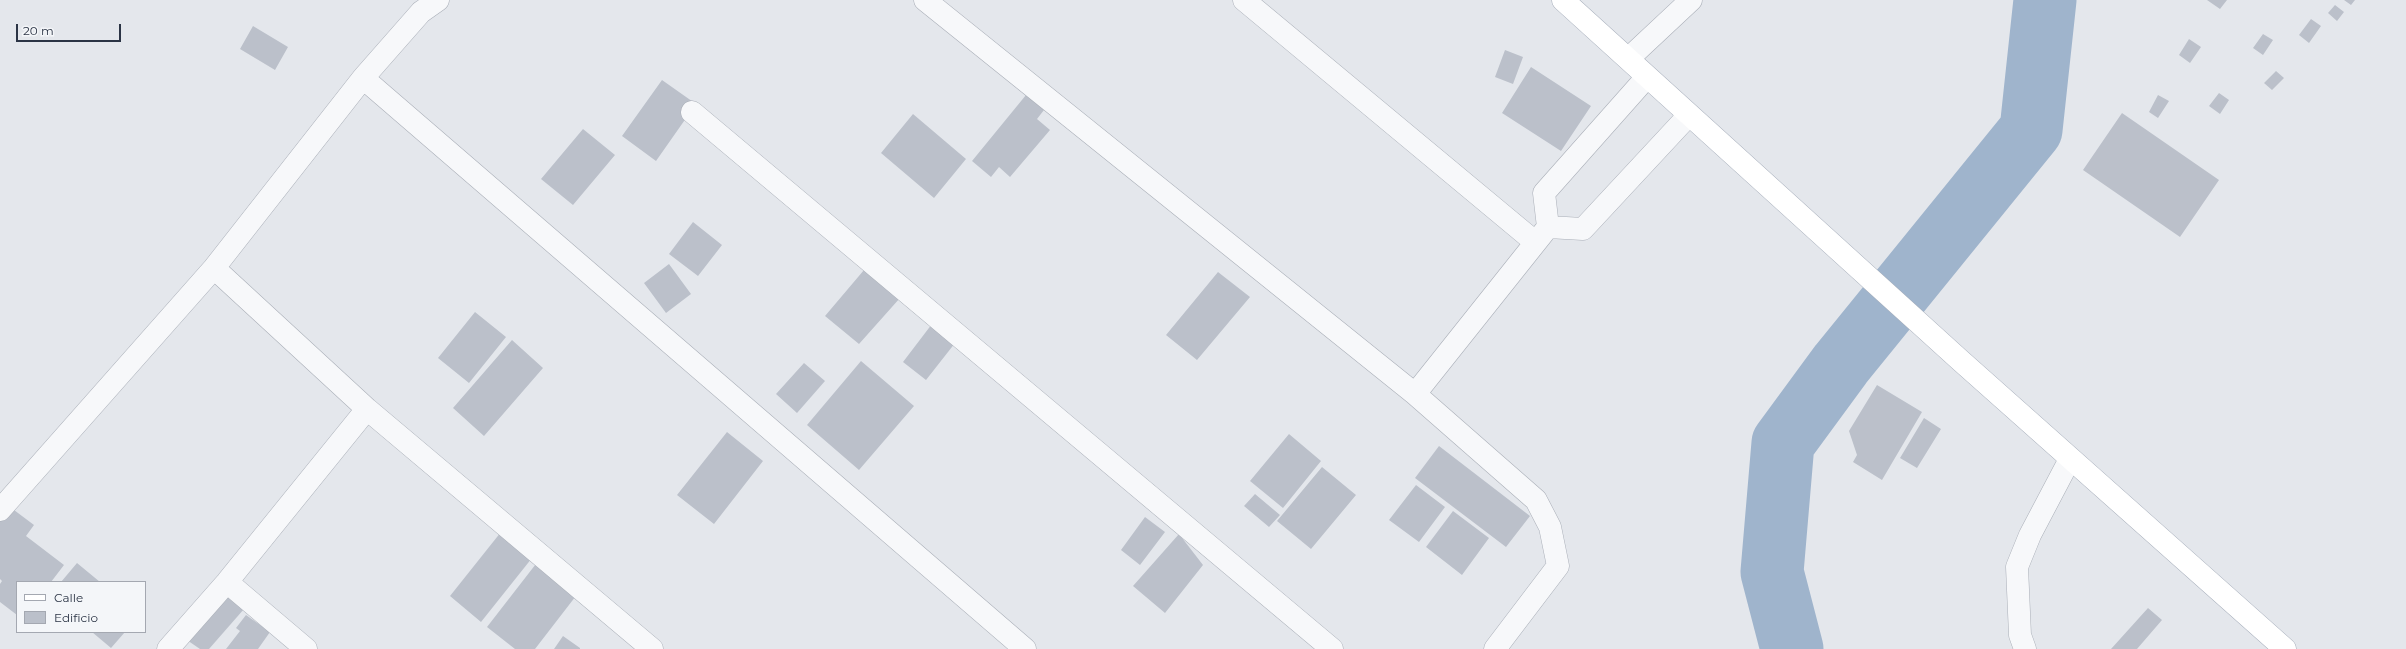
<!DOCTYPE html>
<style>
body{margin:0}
#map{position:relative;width:2406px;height:649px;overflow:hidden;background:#e4e7ec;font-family:Montserrat,sans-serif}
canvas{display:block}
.legend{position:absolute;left:16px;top:581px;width:130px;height:52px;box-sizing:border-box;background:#f4f6f9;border:1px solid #a4a8b1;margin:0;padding:5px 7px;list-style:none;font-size:12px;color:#2b3445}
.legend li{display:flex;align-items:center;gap:8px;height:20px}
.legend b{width:20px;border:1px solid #a4a8b1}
.scale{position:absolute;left:16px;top:24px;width:105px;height:18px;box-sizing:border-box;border:2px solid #2b3445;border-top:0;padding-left:5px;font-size:12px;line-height:14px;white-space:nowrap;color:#2b3445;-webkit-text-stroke:3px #f4f6f9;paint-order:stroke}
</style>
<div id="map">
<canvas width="2406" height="649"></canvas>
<ul class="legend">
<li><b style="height:5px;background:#fff"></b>Calle</li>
<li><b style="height:11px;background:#bbc0ca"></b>Edificio</li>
</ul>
<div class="scale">20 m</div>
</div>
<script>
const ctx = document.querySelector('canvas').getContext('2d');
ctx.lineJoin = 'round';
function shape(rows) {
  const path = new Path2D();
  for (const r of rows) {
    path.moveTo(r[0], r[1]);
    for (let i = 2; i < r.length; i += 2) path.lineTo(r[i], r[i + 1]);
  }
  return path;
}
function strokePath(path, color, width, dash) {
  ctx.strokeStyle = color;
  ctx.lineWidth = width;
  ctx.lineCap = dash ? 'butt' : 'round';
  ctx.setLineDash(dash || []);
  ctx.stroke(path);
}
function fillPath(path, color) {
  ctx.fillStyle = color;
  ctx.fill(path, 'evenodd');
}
const river = shape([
 [1792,649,1772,572,1783,443,1841,364,2031,130,2045,0]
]);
const building = shape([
 [2207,0,2227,0,2220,9],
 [2344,0,2355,0,2351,5],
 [2335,5,2344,12,2337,21,2328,13],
 [2311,19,2321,26,2309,43,2299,35],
 [253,26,288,47,275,70,240,49],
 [2263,34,2273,40,2263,55,2253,48],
 [2189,39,2201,47,2190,63,2179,55],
 [1505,50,1523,57,1513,84,1495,77],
 [1531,67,1591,106,1561,151,1502,113],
 [2276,71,2284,78,2272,90,2264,83],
 [662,80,696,104,656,161,622,136],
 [2219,93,2229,100,2220,114,2209,106],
 [1026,95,1044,110,1037,119,1050,130,1010,177,999,167,991,177,972,161],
 [2158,95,2169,101,2158,118,2149,112],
 [2122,113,2219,180,2180,237,2083,170],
 [913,114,966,159,934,198,881,153],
 [583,129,615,155,573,205,541,179],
 [693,222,722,245,698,276,669,254],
 [669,264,691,294,666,313,644,283],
 [864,270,900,298,859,344,825,316],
 [1218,272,1250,297,1197,360,1166,335],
 [475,312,506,337,469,383,438,358],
 [935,320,959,338,926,380,903,362],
 [512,340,543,368,484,436,453,408],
 [861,361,914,406,859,470,807,425],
 [804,363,825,381,797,413,776,394],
 [1877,385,1922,412,1882,480,1853,462,1857,455,1849,431],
 [1924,418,1941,429,1917,468,1900,458],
 [727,432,763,461,714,524,677,495],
 [1289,434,1321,461,1283,508,1250,481],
 [1439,446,1530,516,1506,547,1415,478],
 [1322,467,1356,495,1311,549,1277,521],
 [1416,485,1445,507,1419,542,1389,520],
 [1255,494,1280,515,1269,527,1244,506],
 [6,504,34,525,26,536,64,565,51,582,17,582,17,615,0,602,0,584,2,581,0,579,0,513],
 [1453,511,1489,538,1462,575,1426,547],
 [1145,517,1165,532,1140,565,1121,550],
 [501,532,532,558,481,622,450,596],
 [1179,534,1203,565,1165,613,1133,586],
 [539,560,579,592,535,649,515,649,487,627],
 [77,563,100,582,61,582],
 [224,591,244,609,209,649,200,649,184,638],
 [2148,608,2162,620,2137,649,2111,649],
 [246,615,270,632,258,649,226,649,240,631,236,628],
 [92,632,125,632,111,648],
 [563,636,580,648,580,649,554,649]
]);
const minor = shape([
 [925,0,1415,394,1536,500,1550,527,1558,566,1495,649],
 [1244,0,1535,242],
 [1629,58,1691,0],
 [363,78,1025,649],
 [692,112,1332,649],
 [1548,227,1583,229,1689,115],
 [214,268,367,409,652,649],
 [1415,394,1548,227,1544,193,1646,78],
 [0,510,214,268,363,78,421,12,438,0],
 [227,582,306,649],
 [168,649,227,582,367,409],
 [2025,649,2020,635,2017,567,2030,535,2070,459]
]);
const major = shape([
 [1563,0,1961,361,2285,649]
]);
strokePath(river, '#9fb4cc', 63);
fillPath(building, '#bbc0ca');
strokePath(minor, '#a9aeb7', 23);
strokePath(major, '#a3abb8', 23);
strokePath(minor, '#f7f8fa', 22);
strokePath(major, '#fff', 22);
</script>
